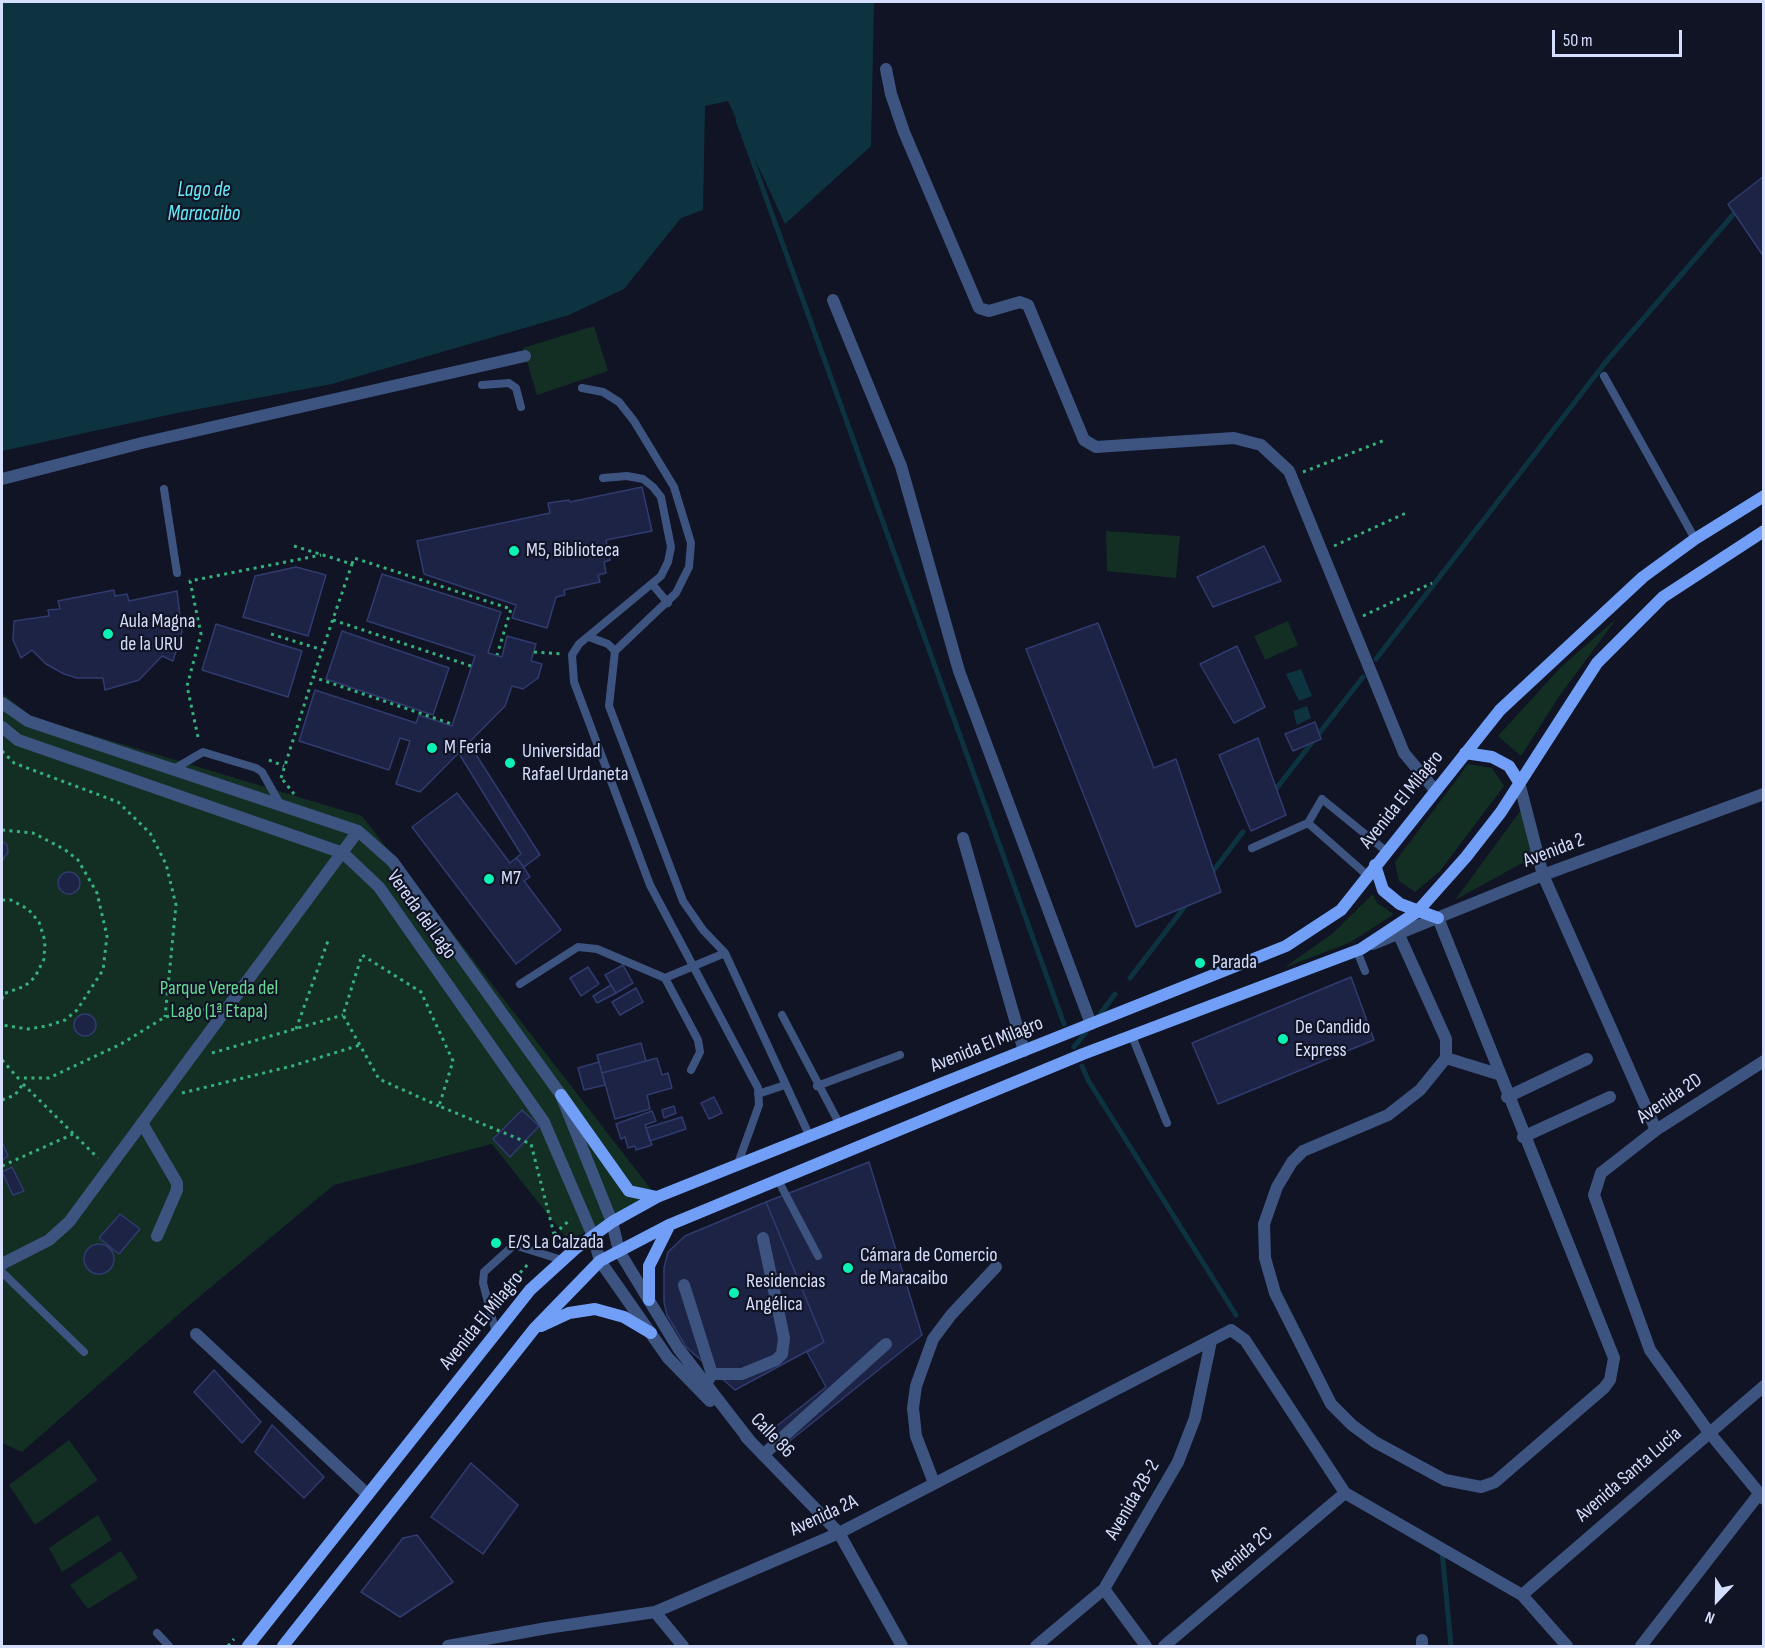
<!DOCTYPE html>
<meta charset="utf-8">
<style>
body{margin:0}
#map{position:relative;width:1765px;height:1648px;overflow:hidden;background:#101425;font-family:"Sofia Sans Condensed",sans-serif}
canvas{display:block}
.frame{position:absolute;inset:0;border:3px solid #d5dffd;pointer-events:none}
.north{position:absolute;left:1687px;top:1570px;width:60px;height:60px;-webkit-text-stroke:4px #101425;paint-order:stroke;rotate:202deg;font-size:16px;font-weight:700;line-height:24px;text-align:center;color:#d5dffd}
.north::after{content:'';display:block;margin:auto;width:21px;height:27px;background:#d5dffd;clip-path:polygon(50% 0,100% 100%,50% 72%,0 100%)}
.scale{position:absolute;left:1552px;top:30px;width:130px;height:27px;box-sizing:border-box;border:3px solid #d5dffd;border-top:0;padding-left:8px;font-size:18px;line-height:21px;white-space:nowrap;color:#d5dffd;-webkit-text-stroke:4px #101425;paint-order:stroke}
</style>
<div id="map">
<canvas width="1765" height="1648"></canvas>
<div class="frame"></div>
<div class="north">N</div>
<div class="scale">50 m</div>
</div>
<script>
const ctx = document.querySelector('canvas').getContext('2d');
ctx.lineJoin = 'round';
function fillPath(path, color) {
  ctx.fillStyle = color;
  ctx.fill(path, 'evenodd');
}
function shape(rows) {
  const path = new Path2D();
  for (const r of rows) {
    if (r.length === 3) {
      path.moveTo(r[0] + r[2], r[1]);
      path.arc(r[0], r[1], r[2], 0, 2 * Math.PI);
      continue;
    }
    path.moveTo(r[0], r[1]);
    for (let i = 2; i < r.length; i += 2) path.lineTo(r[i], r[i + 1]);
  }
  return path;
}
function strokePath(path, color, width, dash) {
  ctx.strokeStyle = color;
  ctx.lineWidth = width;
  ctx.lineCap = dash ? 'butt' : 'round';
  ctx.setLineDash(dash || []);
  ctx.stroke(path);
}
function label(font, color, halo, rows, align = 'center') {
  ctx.font = font + ' "Sofia Sans Condensed",sans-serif';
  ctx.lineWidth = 4.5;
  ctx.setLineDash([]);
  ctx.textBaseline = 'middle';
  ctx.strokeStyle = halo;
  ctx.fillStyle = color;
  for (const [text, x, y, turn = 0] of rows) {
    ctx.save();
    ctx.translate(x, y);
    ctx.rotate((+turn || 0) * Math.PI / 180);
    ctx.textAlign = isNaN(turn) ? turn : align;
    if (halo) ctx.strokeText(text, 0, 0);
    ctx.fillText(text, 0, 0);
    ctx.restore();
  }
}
const green = shape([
 [594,326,608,371,537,395,523,348],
 [1106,531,1180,536,1176,578,1107,571],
 [1617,618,1560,695,1521,756,1498,736,1561,667],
 [1288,621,1298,645,1265,660,1254,636],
 [2,693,32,717,362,816,657,1197,577,1236,575,1249,492,1144,334,1185,187,1307,22,1452,2,1443],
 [1468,764,1492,768,1504,786,1440,871,1415,892,1399,881,1395,862],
 [1521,810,1537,855,1455,900],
 [1373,894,1377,903,1394,914,1351,942,1284,968,1333,933],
 [69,1440,98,1480,35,1525,9,1485],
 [98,1515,112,1540,62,1572,49,1548],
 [121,1551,138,1578,88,1609,70,1585]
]);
const water = shape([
 [2,2,874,2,871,146,785,224,728,101,705,106,703,210,681,218,624,289,569,315,332,384,177,413,2,451],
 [1301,669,1312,696,1299,701,1286,674],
 [1307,706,1311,718,1297,725,1293,711]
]);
const stream = shape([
 [738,120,1064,1024],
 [1376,659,1605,363,1738,209],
 [1272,794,1363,677],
 [1210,875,1243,832],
 [1130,978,1189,901],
 [1097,1018,1115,994],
 [1074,1047,1090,1027],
 [1082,1066,1088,1080,1236,1315],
 [1442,1551,1451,1646]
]);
const building = shape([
 [1764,176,1764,257,1728,204,1764,176],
 [642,487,652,531,606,540,610,560,604,562,606,573,598,575,600,582,564,590,565,595,556,597,547,628,512,618,516,605,424,574,417,541,550,513,548,503,569,500,570,502,642,487],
 [1264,546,1281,581,1213,607,1197,577,1264,546],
 [296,567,326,575,308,636,243,617,255,576,296,567],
 [382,574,501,612,488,653,502,657,507,636,536,644,531,661,542,664,538,678,523,689,512,686,505,706,420,792,396,784,410,741,400,738,389,770,299,741,315,690,416,723,419,715,452,726,475,656,367,621,382,574],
 [114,590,115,596,127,594,129,601,177,591,182,632,173,661,162,656,139,680,105,690,103,678,77,678,64,674,46,664,32,650,21,658,13,640,14,621,49,616,48,610,60,609,58,601,114,590],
 [1098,623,1154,768,1176,759,1221,892,1136,927,1026,649,1098,623],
 [216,624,302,651,288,697,202,670,216,624],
 [342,631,449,668,433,715,326,679,342,631],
 [1237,646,1265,707,1234,723,1200,664,1237,646],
 [1315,722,1321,739,1293,751,1285,734,1315,722],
 [1258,738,1286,815,1251,831,1219,755,1258,738],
 [468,742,540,855,524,867,516,858,521,854,458,752,468,742],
 [457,793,510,863,516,858,520,862,530,877,524,881,561,930,516,964,412,827,457,793],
 [2,841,7,845,8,852,2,861,2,841],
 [69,883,11],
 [623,965,633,983,616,993,605,975,623,965],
 [588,967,599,984,581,996,570,978,588,967],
 [1351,977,1374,1040,1218,1104,1192,1043,1351,977],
 [611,985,616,993,597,1003,593,996,611,985],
 [636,988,643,1002,620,1015,612,1002,636,988],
 [85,1025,11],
 [641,1043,646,1061,602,1073,597,1055,641,1043],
 [657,1058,662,1075,668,1073,672,1088,647,1095,650,1109,615,1119,602,1073,657,1058],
 [599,1062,605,1085,584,1090,578,1068,599,1062],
 [714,1097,722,1113,709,1119,701,1103,714,1097],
 [674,1106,676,1113,664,1118,662,1110,674,1106],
 [522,1110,539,1126,510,1157,493,1139,522,1110],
 [652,1111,656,1121,645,1125,652,1145,636,1150,635,1146,628,1148,625,1137,621,1139,616,1124,652,1111],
 [682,1117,686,1129,650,1141,646,1128,682,1117],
 [2,1142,8,1156,2,1160,2,1142],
 [869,1162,922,1335,786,1444,773,1429,826,1387,807,1352,824,1342,766,1202,869,1162],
 [12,1167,24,1191,13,1195,2,1172,12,1167],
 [766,1202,824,1342,735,1390,686,1347,667,1315,664,1302,664,1268,668,1252,685,1236,766,1202],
 [120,1214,140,1229,119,1254,99,1238,120,1214],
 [99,1259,15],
 [214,1370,261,1422,242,1443,194,1392,214,1370],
 [272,1425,324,1477,304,1498,255,1452,272,1425],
 [471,1463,518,1505,483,1554,431,1517,471,1463],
 [417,1535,453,1582,400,1617,361,1592,403,1538,417,1535]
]);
const path = shape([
 [1303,472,1385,440],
 [294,546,352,564,313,677],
 [1334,546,1406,513],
 [352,564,354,558,511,609,497,655],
 [1363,616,1432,583],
 [333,620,471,666],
 [271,634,323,650],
 [534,652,562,654],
 [198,737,187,686,201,634,190,581,321,555],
 [2,751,14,763,118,802,150,833,166,864,176,905,165,1017],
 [269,760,284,766],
 [281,778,313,677,452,724],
 [283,780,294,794],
 [2,830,33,833,64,849,78,860,97,893,107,936,103,970,77,1010,65,1020,47,1026,28,1029,2,1025],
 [2,900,11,900,28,909,39,922,45,941,44,959,35,977,25,986,3,994,2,1000],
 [296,1029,329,938],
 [212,1053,343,1015],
 [2,1060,18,1078,49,1078,121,1044,165,1017,207,1009],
 [23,1084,98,1158],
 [182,1093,292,1066,360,1045],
 [2,1100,15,1095,23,1084],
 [439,1106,379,1079,343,1015,362,955,421,992,453,1061,439,1106,531,1144,554,1234,562,1242],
 [2,1166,73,1134],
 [554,1234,571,1219],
 [500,1295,529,1263],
 [228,1646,234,1639]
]);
const service = shape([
 [1604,376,1695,539],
 [482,385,509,383,516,388,521,407],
 [582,388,603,392,619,402,634,421,674,487,691,543,689,567,676,593,615,651,609,706,683,901,703,930,725,953,810,1137],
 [603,478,627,476,643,479,653,487,661,497,671,547,668,562,661,576,579,644,572,655,574,682,650,885,758,1088,759,1105,737,1166],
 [164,489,177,573],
 [652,584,668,603],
 [589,637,608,644,615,651],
 [174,769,203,752,256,768,262,772,280,804],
 [1308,823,1367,875],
 [1252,848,1308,823,1322,799,1386,851],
 [1357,951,1365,971],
 [665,978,698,1040,700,1052,691,1070],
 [520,984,578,947,597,949,665,978,725,953],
 [782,1015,840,1125],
 [1132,1036,1167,1123],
 [817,1086,900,1055],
 [758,1094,785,1085],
 [778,1180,818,1256],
 [2,1272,84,1352],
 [496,1333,483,1283,484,1272,514,1245,562,1260],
 [157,1633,169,1646]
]);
const pedestrian = shape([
 [2,479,142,443,525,356],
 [2,727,18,740,343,853]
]);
const minor = shape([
 [886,69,891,94,904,132,979,308,989,311,1020,302,1028,305,1084,440,1096,447,1234,438,1261,445,1289,471,1404,753,1435,790],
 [833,300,901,466,959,671,1091,1024],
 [2,703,28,721,358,831,393,862,561,1095,612,1222,619,1251,678,1348,750,1441],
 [1519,782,1543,875,1656,1130],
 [963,838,1024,1051],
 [343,853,379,887,544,1122,593,1236,600,1261,668,1358,710,1401],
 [1399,935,1446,1039,1446,1058,1420,1090,1388,1115,1303,1151,1292,1162,1277,1187,1264,1224,1265,1258,1275,1293,1331,1404,1352,1425,1375,1442,1445,1480,1481,1487,1495,1482,1604,1388,1610,1380,1614,1358,1438,918],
 [1373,944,1543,875,1764,794],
 [1446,1058,1498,1074],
 [1764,1061,1656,1130,1601,1173,1594,1195,1650,1350,1708,1431,1764,1499],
 [1507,1097,1587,1059],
 [142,1123,177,1183,177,1190,157,1236],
 [1523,1137,1610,1097],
 [2,1264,49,1240,69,1222,358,831],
 [684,1285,712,1374],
 [196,1334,368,1495],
 [706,1384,712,1374,742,1374,776,1360,782,1354,784,1338,763,1238],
 [746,1437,839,1533,902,1646],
 [763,1455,886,1344],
 [934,1483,916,1436,913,1408,916,1386,933,1339,951,1315,996,1267],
 [1104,1589,1146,1646],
 [1522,1595,1764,1386],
 [655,1612,683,1646],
 [1422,1640,1422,1646],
 [448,1646,547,1628,655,1612,839,1533,1231,1330,1245,1340,1345,1493,1522,1595,1567,1646],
 [1036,1646,1104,1589,1178,1462,1195,1418,1211,1341],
 [1164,1646,1345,1493],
 [1641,1646,1759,1494]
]);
const secondary = shape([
 [1465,753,1492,757,1509,766,1519,782],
 [1375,865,1383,890,1400,904,1438,918],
 [561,1095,629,1191,657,1197],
 [649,1300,649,1266,668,1228],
 [541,1326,569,1313,595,1309,624,1317,651,1333],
 [248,1646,530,1290,575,1249,612,1222,657,1197,1286,946,1341,910,1500,710,1643,577,1695,539,1764,496],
 [283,1646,534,1329,600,1261,669,1225,1083,1054,1361,949,1417,912,1466,857,1501,812,1597,663,1663,597,1764,531]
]);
const markers = [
 [514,551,6,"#0cf2b5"],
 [108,634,6,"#0cf2b5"],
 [432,748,6,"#0cf2b5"],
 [510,763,6,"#0cf2b5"],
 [489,879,6,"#0cf2b5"],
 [1200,963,6,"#0cf2b5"],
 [1283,1039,6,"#0cf2b5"],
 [496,1243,6,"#0cf2b5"],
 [848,1268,6,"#0cf2b5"],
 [734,1293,6,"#0cf2b5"]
];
const poiNames = [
 ["M5, Biblioteca",526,551],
 ["Aula Magna",120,622],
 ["de la URU",120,645],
 ["M Feria",444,748],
 ["Universidad",522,752],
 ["Rafael Urdaneta",522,775],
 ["M7",501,879],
 ["Parada",1212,963],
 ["De Candido",1295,1028],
 ["Express",1295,1051],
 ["E/S La Calzada",508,1243],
 ["Cámara de Comercio",860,1256],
 ["de Maracaibo",860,1279],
 ["Residencias",746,1282],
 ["Angélica",746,1305]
];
const streetNames = [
 ["Avenida El Milagro",1402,800,-51],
 ["Avenida 2",1554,851,-21],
 ["Vereda del Lago",421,915,54],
 ["Avenida El Milagro",987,1045,-22],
 ["Avenida 2D",1670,1099,-34],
 ["Avenida El Milagro",482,1321,-51],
 ["Calle 86",772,1436,46],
 ["Avenida Santa Lucía",1629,1475,-41],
 ["Avenida 2B-2",1133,1500,-60],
 ["Avenida 2A",824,1516,-25],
 ["Avenida 2C",1242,1555,-40]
];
const parkNames = [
 ["Parque Vereda del",219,989],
 ["Lago (1ª Etapa)",219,1012]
];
const waterNames = [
 ["Lago de",204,191],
 ["Maracaibo",204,215]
];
fillPath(green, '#132e23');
fillPath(water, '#0d3341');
strokePath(stream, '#0d3341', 5);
fillPath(building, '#1d2345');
strokePath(building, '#303b6f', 1.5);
strokePath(path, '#35b17c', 3, [3, 4.5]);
strokePath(service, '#3d5481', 8);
strokePath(pedestrian, '#3d5481', 12);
strokePath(minor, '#3d5481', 12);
strokePath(secondary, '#719ff8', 12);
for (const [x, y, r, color] of markers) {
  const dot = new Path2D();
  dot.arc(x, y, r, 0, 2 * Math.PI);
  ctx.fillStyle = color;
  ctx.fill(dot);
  strokePath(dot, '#101425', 2);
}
label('20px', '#d5dffd', '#101425', poiNames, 'left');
label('20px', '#d5dffd', '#101425', streetNames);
label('20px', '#65da92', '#101425', parkNames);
label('italic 21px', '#69eaf8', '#101425', waterNames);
</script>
